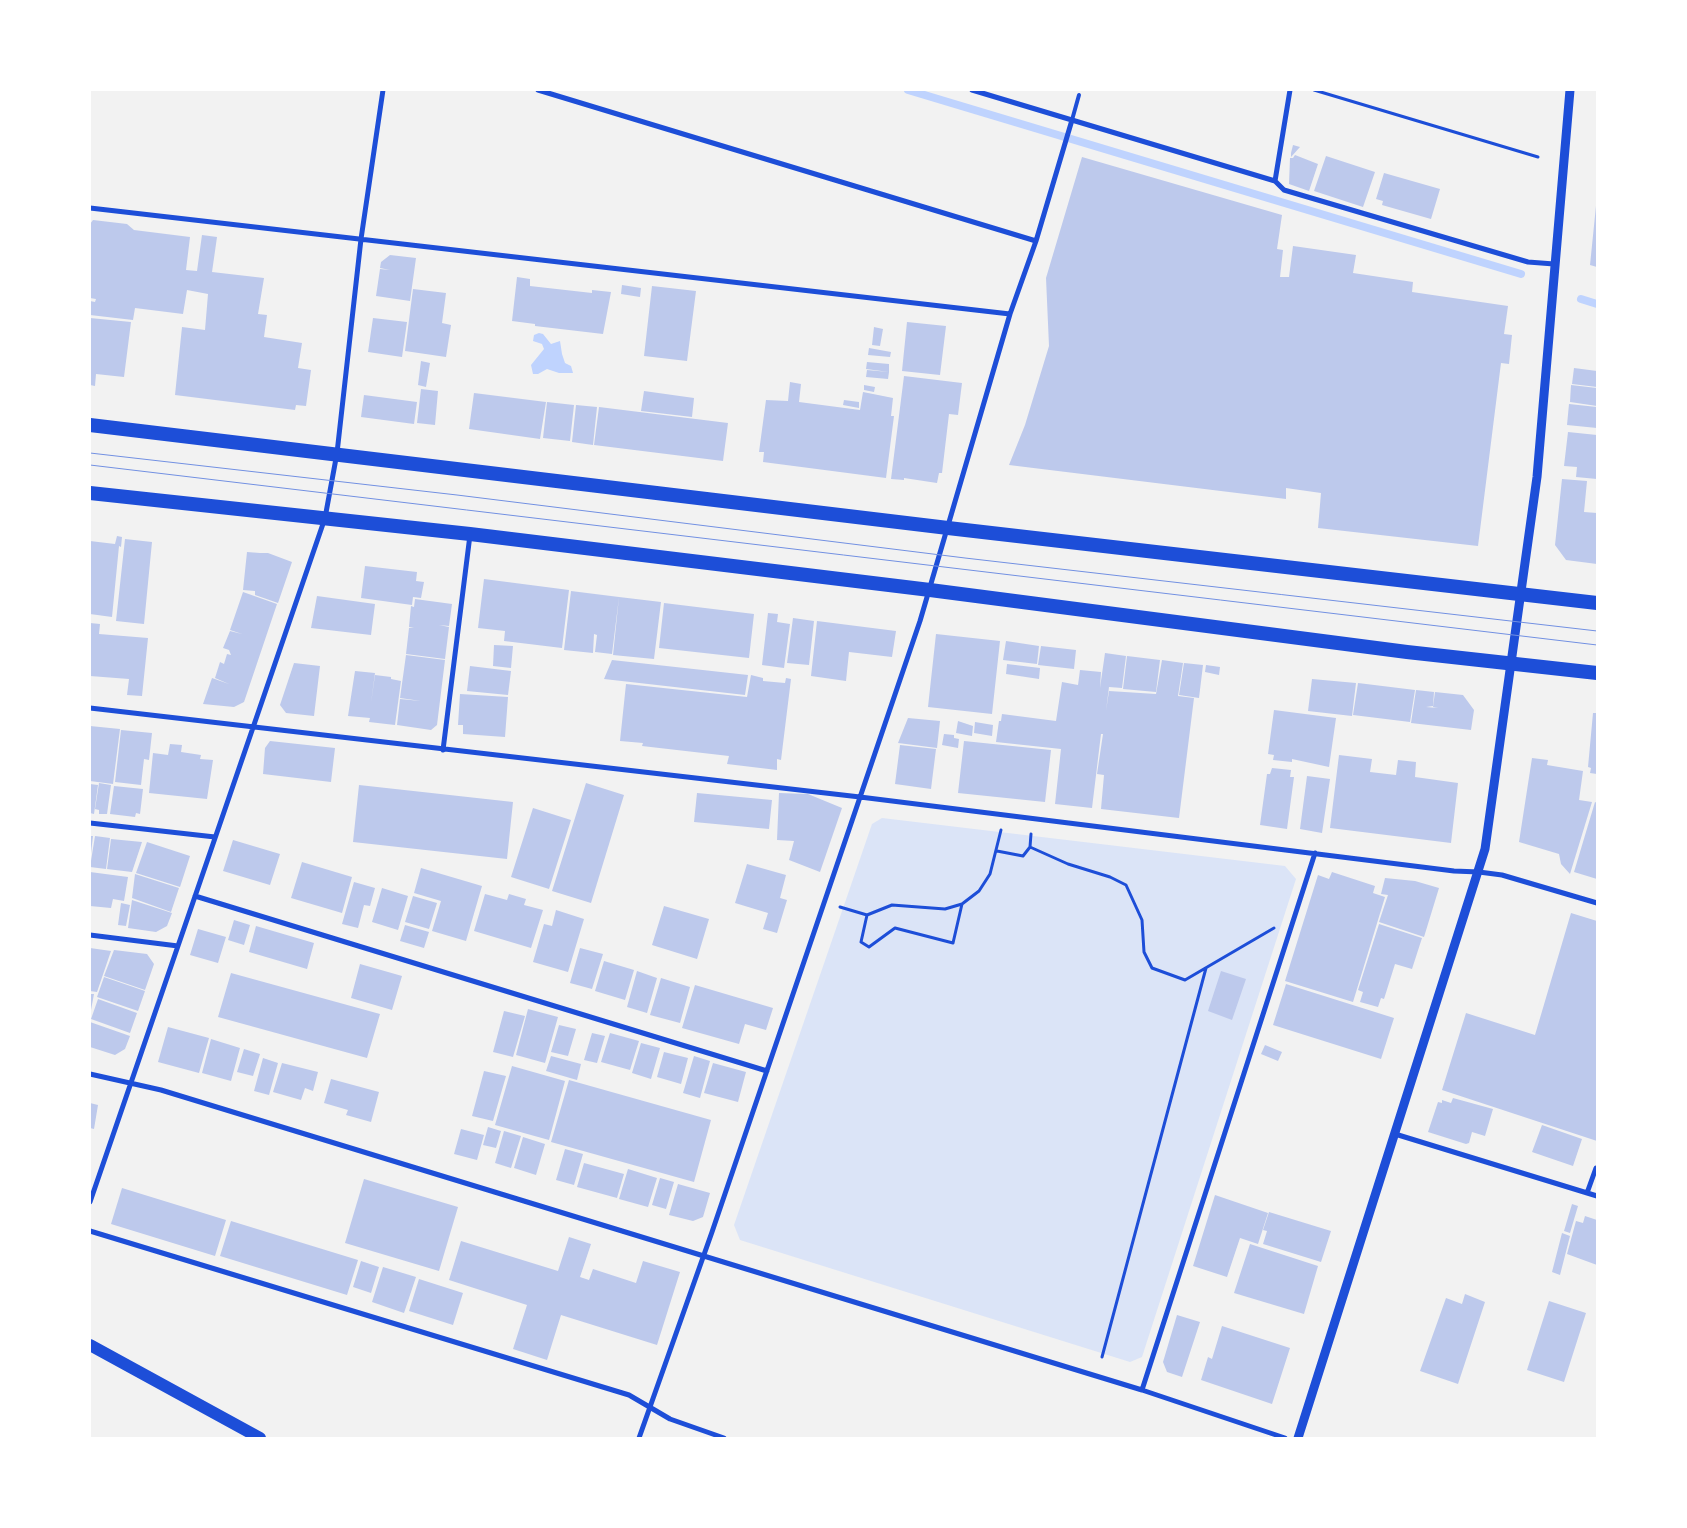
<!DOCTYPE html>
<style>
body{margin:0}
#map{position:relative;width:1687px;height:1528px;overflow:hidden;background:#f2f2f2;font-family:"Source Sans 3",sans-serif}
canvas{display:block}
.frame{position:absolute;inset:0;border:91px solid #fff;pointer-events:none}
</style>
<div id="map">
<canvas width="1687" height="1528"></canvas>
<div class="frame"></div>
</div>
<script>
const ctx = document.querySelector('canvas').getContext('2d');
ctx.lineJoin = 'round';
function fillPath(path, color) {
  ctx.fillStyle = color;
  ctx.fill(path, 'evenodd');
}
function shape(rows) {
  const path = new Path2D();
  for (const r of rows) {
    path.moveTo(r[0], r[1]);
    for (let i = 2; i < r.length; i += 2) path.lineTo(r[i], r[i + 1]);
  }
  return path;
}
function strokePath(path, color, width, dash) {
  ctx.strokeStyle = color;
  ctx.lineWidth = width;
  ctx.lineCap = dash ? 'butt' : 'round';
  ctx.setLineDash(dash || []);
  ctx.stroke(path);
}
const green = shape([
 [882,818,1285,866,1296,879,1142,1357,1130,1362,740,1240,734,1225,872,824]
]);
const water = shape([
 [539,333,543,334,551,344,560,341,562,354,565,363,571,366,573,373,559,373,547,369,538,374,533,374,531,365,544,349,542,344,533,341,534,335]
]);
const stream = shape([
 [908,90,1521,274],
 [1581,299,1597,304]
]);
const building = shape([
 [1293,145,1300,147,1291,157,1291,153],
 [1295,155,1318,164,1309,191,1289,184,1290,158,1293,158],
 [1326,156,1375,172,1363,207,1314,191],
 [1082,157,1282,215,1277,249,1283,250,1280,277,1289,277,1293,246,1356,255,1353,273,1413,282,1412,292,1508,306,1504,334,1512,335,1509,364,1501,363,1478,546,1318,528,1321,493,1286,488,1286,499,1009,465,1025,425,1049,346,1046,278],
 [1384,173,1440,189,1431,219,1382,205,1383,201,1376,199],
 [1596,206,1597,206,1597,267,1590,265],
 [93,220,127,224,134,230,190,237,186,270,197,271,202,235,217,237,212,272,264,278,258,314,267,315,264,337,302,343,298,368,311,370,306,406,296,405,295,410,175,395,182,327,205,330,208,294,187,290,183,314,135,308,133,320,90,315,90,301,95,302,96,299,90,298,90,224],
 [390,255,416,258,410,301,376,296,380,269,390,270,380,268,381,262],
 [517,277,530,279,530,286,592,293,592,290,611,292,603,334,535,326,535,324,512,321],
 [622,285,641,288,640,297,621,294],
 [652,286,696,291,687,361,644,356],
 [413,289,446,293,442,323,451,325,446,357,405,351],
 [90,318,131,322,124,377,96,374,95,386,90,385],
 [373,318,407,322,402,357,368,352],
 [907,322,946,326,940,375,902,371],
 [874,327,883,329,880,346,872,345],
 [869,348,891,352,890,357,868,355],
 [421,361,430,363,426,387,418,385],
 [867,362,889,364,889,372,866,369],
 [1574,368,1597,371,1597,387,1572,384],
 [867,370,889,372,888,379,866,377],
 [904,376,962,383,958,415,949,414,942,473,939,473,937,483,904,478,904,480,891,479],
 [790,382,801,384,799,402,860,410,863,392,893,398,891,416,894,416,886,478,763,462,764,452,759,452,766,400,788,401],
 [864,385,875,387,874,392,864,390],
 [1571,385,1597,388,1597,406,1570,402],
 [421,389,438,391,435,425,417,423],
 [644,391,694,398,692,417,641,411],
 [474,393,546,402,540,439,469,429],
 [364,395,417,402,414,424,361,417],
 [844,400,859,402,859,408,843,405],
 [547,402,574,405,570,441,543,438],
 [1569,404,1597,407,1597,428,1567,425],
 [576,405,597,407,593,445,572,442],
 [599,407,728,423,723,461,594,445],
 [1568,432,1597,435,1597,479,1576,477,1577,467,1564,466],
 [1562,479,1587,481,1584,512,1597,513,1597,564,1566,560,1555,545],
 [117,536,122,537,121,547,119,546,112,617,90,614,90,541,115,544],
 [125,539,152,542,144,624,116,621],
 [247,552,260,553,258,563,260,553,268,553,292,562,278,603,255,595,255,591,243,590],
 [365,566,417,572,416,581,424,582,421,598,413,597,412,605,361,598],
 [484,579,569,590,562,648,504,641,505,631,478,628],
 [571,591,619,597,612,654,595,652,597,635,594,634,593,653,564,650],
 [243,592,277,604,244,702,234,707,203,704,212,678,229,684,215,678,220,662,224,664,227,654,231,655,229,650,223,648,230,631,242,634,230,630],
 [317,596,375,604,371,635,311,628],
 [619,597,661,602,654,659,613,655],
 [415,599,452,604,449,626,439,625,449,627,445,659,406,654,409,628,414,628,409,627,411,606,414,607],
 [664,603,754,614,749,658,659,648],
 [768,613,778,614,777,622,790,624,784,668,762,665],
 [793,618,814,621,809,665,787,663],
 [817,621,896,631,892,657,849,652,846,681,811,676],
 [90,623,100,624,99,634,148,638,142,696,127,695,129,679,90,676],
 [936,634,1000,641,992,714,928,707],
 [1006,641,1039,646,1037,664,1003,660],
 [494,645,513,646,511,668,493,666],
 [1041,646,1076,650,1074,669,1038,665],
 [1105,653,1126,656,1122,688,1109,687,1106,711,1109,691,1156,694,1162,660,1183,663,1178,696,1194,698,1179,818,1101,809,1104,775,1097,774,1103,734,1101,734,1092,808,1055,804,1061,749,996,742,999,721,1001,721,1002,714,1056,721,1062,682,1078,685,1080,670,1101,672,1100,688],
 [406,655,445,660,437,725,431,730,397,725,400,699,421,701,400,698],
 [1127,656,1160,660,1156,692,1123,689],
 [612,660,748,675,745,695,604,679],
 [294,663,320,666,314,716,286,713,280,705],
 [1184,663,1203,665,1199,698,1179,695],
 [1007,664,1040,668,1039,679,1006,674],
 [1206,665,1220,667,1219,675,1205,672],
 [470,666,511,671,508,695,467,691],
 [355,671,375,673,371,703,375,675,391,677,391,679,401,681,395,725,369,722,370,718,348,716],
 [751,675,763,678,763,681,785,683,786,678,791,679,781,760,777,759,777,770,727,764,729,756,642,746,643,743,620,741,626,684,747,697],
 [1312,679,1356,683,1352,716,1308,711],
 [1358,683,1415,690,1410,722,1353,715],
 [1416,690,1434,692,1433,706,1426,707,1438,708,1433,707,1435,692,1463,695,1474,710,1471,730,1411,723],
 [460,694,508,697,505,737,463,734,463,725,458,725],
 [1274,710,1336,718,1329,767,1292,759,1292,762,1273,760,1274,755,1268,754],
 [1593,713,1597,713,1597,774,1590,773,1591,768,1588,767],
 [908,718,940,721,937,748,898,743],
 [958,721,973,726,972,736,956,733],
 [975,722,993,725,992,736,974,733],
 [90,726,120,729,113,784,90,781],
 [121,730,152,733,149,760,144,759,141,785,115,782],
 [944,734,954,735,954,738,959,739,958,748,942,745],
 [270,741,335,748,331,782,263,774,265,748],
 [964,741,1051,750,1045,802,958,793],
 [170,744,182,745,181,752,201,755,200,759,213,760,207,799,149,793,153,753,168,755],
 [900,745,936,749,931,789,895,784],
 [1339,755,1372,759,1370,772,1396,775,1398,760,1416,762,1415,777,1458,783,1451,843,1330,828],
 [1532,758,1548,760,1547,765,1583,771,1579,800,1592,802,1570,874,1561,864,1559,854,1519,842],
 [1272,768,1291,770,1290,777,1294,777,1287,829,1260,825,1267,774,1270,774],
 [1307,776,1330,779,1322,833,1300,829],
 [99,783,111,785,107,814,99,814,99,810,95,809],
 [586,783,624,795,591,903,552,891],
 [90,784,98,785,94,814,90,813],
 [359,785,513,802,507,859,353,842],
 [114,786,143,789,140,814,136,813,135,817,110,814],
 [697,793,772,800,769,829,694,822],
 [779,793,808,794,842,808,820,872,789,860,794,841,777,840],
 [1595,802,1597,803,1597,879,1574,872],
 [533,808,571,820,549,889,511,877],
 [90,836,93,836,91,853,90,853],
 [95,836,110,838,106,869,90,867],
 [111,839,142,842,132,872,107,869],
 [233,840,280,854,270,885,223,871],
 [147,842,190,856,180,887,136,873],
 [302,862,352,877,342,913,291,898],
 [747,864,786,875,780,898,787,900,777,933,763,929,768,913,735,903],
 [421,868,482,886,466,941,432,931,441,901,414,893],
 [90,872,128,877,124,901,113,899,111,908,90,906],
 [1332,872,1375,886,1373,893,1385,897,1353,1002,1285,981,1318,875,1329,879],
 [135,874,179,888,171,912,132,898],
 [1385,878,1415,881,1439,888,1424,937,1379,922,1388,895,1381,894],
 [354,882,375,888,370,906,364,905,358,928,342,924],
 [382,888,408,896,398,930,372,922],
 [485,894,507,900,509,894,526,899,524,905,543,910,531,948,474,931],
 [413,896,437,903,429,929,405,922],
 [132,900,172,913,167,926,156,932,128,928],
 [121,903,130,905,126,926,118,925],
 [664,906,709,919,697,959,652,945],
 [556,910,584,919,568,972,533,962,544,924,552,926],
 [1571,913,1597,921,1597,1141,1442,1090,1466,1013,1535,1035],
 [234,920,250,925,244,945,228,940],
 [1379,924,1422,938,1412,969,1395,964,1384,999,1381,998,1378,1007,1360,1002,1363,992,1358,990],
 [405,925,429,932,424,948,400,941],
 [256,926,314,943,307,969,249,952],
 [198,929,226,937,218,963,190,955],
 [90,948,111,951,97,992,90,991],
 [580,948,603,954,592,989,570,983],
 [114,950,147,954,154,964,145,990,104,976],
 [604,961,634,970,625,1000,595,991],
 [360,964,402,976,392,1010,351,998],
 [637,971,657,978,647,1013,627,1007],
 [1221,971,1246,979,1232,1020,1208,1011],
 [231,973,380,1014,367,1058,218,1017],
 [104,977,145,991,138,1011,97,997],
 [661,978,690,987,680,1023,650,1015],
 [1286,984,1394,1018,1381,1059,1273,1025],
 [695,985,773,1008,766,1030,745,1024,739,1044,682,1028],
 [90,994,94,994,91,1010,90,1010],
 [98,999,137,1013,130,1033,91,1019],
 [528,1009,558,1017,545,1063,516,1055],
 [504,1011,525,1016,513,1057,493,1052],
 [90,1022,130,1036,125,1049,115,1055,90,1047],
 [559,1025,576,1029,568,1056,551,1052],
 [168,1027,209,1038,199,1073,158,1062],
 [592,1033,605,1036,597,1063,584,1060],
 [610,1033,639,1041,630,1070,601,1062],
 [211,1039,240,1048,231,1081,202,1073],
 [641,1043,660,1048,651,1079,632,1073],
 [1265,1045,1282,1052,1278,1061,1261,1054],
 [244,1049,260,1054,253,1076,237,1072],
 [664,1052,688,1058,681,1084,657,1077],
 [551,1056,581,1064,577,1080,546,1071],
 [694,1056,710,1061,700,1098,683,1093],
 [263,1058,278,1063,269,1095,254,1091],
 [282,1063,318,1072,313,1091,305,1088,301,1100,273,1092],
 [713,1063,746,1072,738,1102,704,1093],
 [512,1066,565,1081,549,1140,495,1125],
 [484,1071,506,1076,493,1121,472,1116],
 [331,1079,379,1092,371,1122,346,1115,348,1110,324,1103],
 [569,1080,711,1120,694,1182,551,1142],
 [1453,1098,1493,1109,1485,1136,1472,1132,1469,1143,1466,1144,1428,1132,1438,1102,1442,1103,1442,1100,1451,1103],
 [90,1103,98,1105,94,1129,90,1128],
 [1542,1125,1582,1139,1573,1166,1532,1152],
 [488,1127,501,1131,496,1148,483,1145],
 [461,1129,484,1135,477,1160,454,1154],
 [504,1131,521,1136,511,1168,495,1163],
 [523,1137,545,1144,536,1175,514,1168],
 [565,1149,583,1154,574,1185,556,1180],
 [584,1163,624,1174,617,1198,577,1187],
 [628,1169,657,1178,648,1207,619,1199],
 [660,1178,674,1182,666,1209,652,1205],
 [364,1179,458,1207,439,1271,345,1243],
 [678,1184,710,1193,703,1217,693,1221,669,1215],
 [122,1188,226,1220,215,1256,111,1224],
 [1215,1195,1268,1213,1258,1244,1240,1238,1227,1277,1193,1266],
 [1572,1204,1578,1206,1570,1233,1564,1231],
 [1269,1212,1331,1231,1321,1262,1263,1244,1267,1231,1263,1230],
 [1585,1216,1597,1220,1597,1265,1567,1254,1576,1221,1583,1223],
 [231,1221,358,1260,347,1295,220,1256],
 [1562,1233,1570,1236,1560,1275,1552,1272],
 [569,1237,591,1244,580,1277,589,1280,593,1269,636,1283,643,1261,680,1272,657,1345,561,1315,547,1360,513,1349,527,1305,449,1280,461,1241,558,1271],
 [1250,1244,1318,1266,1304,1314,1234,1293],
 [361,1261,379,1267,371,1293,353,1287],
 [383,1267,416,1277,404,1313,372,1302],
 [419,1279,463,1293,453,1325,409,1311],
 [1465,1294,1485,1302,1458,1384,1420,1371,1446,1298,1462,1304],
 [1549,1301,1586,1313,1564,1382,1527,1370],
 [1177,1315,1200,1322,1182,1377,1167,1372,1163,1362],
 [1222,1326,1290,1348,1272,1404,1201,1380,1208,1357,1212,1359]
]);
const path = shape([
 [1314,90,1538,157],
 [1030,847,1068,864,1110,877,1126,885,1142,920,1144,952,1152,968,1185,980,1274,928],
 [997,851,1023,856,1030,847,1031,834],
 [840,907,867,915,892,905,945,909,962,904,979,891,990,874,1001,830],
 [867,915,861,942,869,947,895,928,953,943,962,904],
 [1102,1357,1206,968]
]);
const service = shape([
 [1072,120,1079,95]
]);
const minor = shape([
 [538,90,1036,241],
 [972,90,1275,181,1284,190,1528,262,1554,264],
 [1275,181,1290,90],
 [90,208,1010,314],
 [90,708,860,797,1454,871,1479,872,1502,875,1597,903],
 [443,750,470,535],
 [90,823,215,837],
 [195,896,767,1071],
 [90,935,178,946],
 [90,1074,161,1090,1142,1390,1285,1438],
 [1395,1134,1597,1196],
 [1587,1193,1596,1168],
 [90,1202,325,518,337,453,361,239,383,90],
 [90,1231,629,1395,670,1419,724,1438],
 [1142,1390,1315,853],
 [639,1438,712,1232,920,621,1010,314,1036,241,1072,120]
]);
const tertiary = shape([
 [1298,1438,1485,849,1537,477,1570,90]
]);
const primary = shape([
 [90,1345,260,1438]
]);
const trunk = shape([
 [90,425,948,528,1597,603],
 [90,493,470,534,930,590,1407,652,1597,673]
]);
const tram = shape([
 [90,453,457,495,965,558,1597,631],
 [90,465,1597,645]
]);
fillPath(green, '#dbe4f7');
fillPath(water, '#bfd3fe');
strokePath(stream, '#bfd3fe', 8);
fillPath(building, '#bdc9ec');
strokePath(path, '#1d4ed8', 3);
strokePath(service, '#1d4ed8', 4);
strokePath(minor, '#1d4ed8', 5);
strokePath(tertiary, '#1d4ed8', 9);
strokePath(primary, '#1d4ed8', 12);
strokePath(trunk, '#1d4ed8', 14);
strokePath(tram, '#7290e2', 1);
</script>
